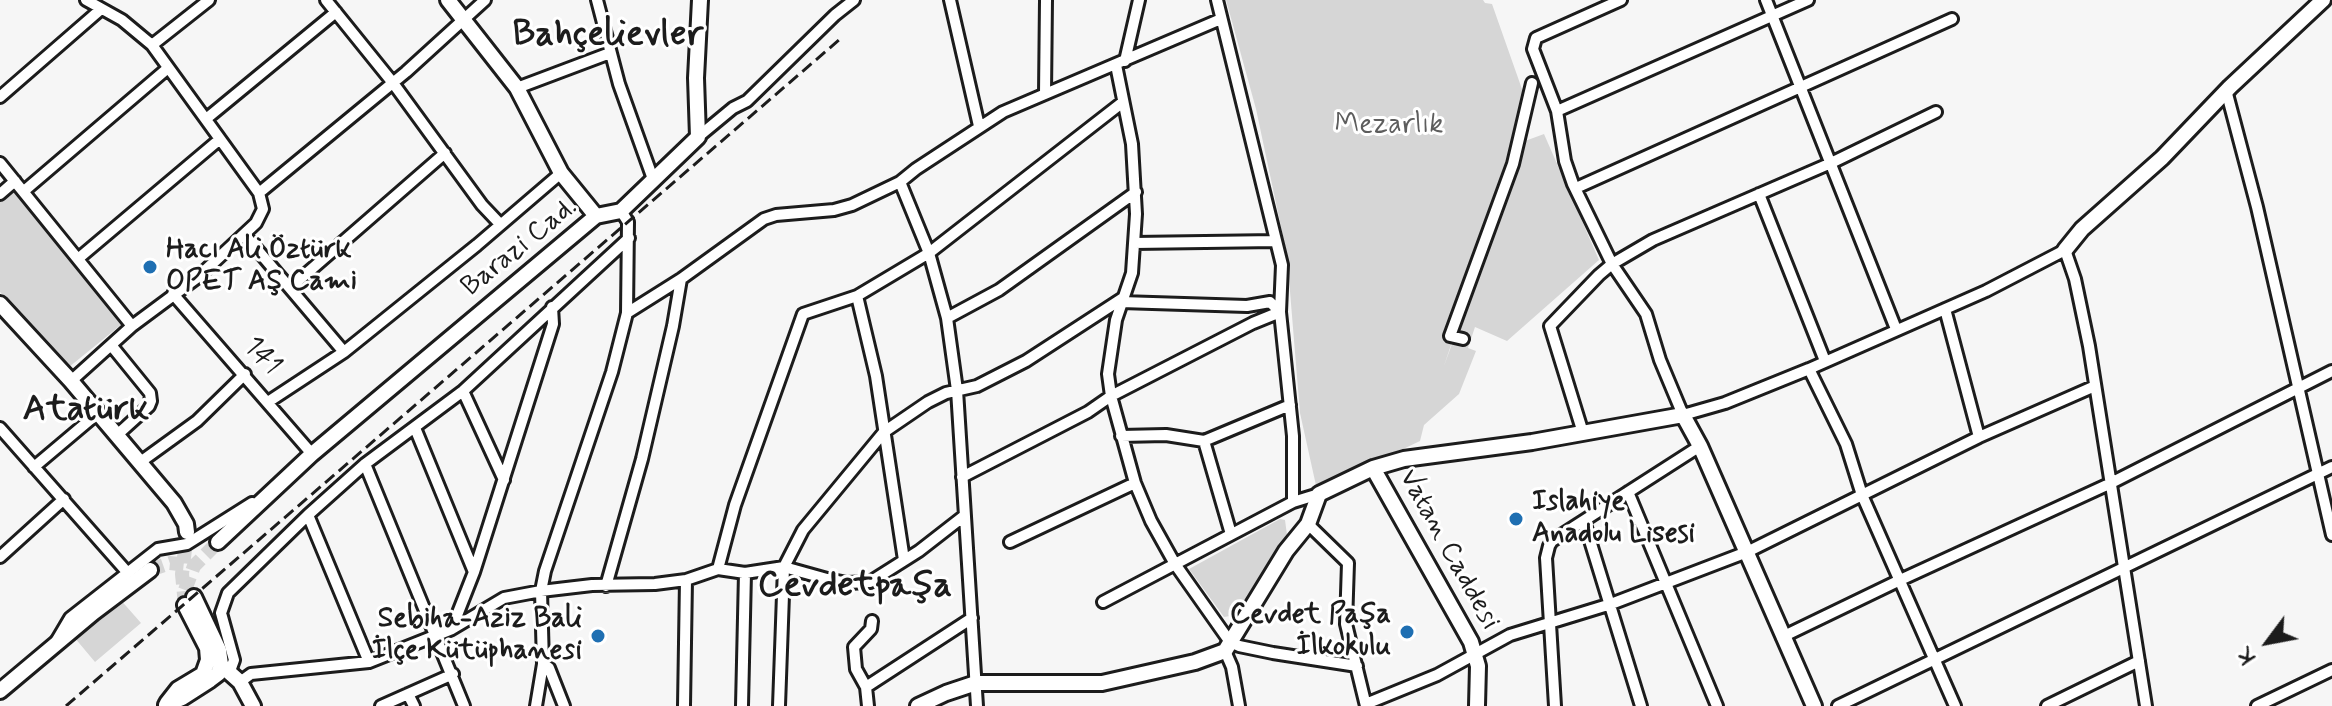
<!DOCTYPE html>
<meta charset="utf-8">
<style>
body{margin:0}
#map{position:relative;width:2332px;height:706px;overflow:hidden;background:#f6f6f6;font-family:Mynerve,sans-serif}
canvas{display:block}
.north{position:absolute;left:2228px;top:602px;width:80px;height:80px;-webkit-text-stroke:6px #fff;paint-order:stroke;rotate:238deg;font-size:22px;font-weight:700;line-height:32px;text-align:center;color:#1c1c1c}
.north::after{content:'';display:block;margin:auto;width:28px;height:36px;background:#1c1c1c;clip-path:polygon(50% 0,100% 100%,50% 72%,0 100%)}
</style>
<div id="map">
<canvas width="2332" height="706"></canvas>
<div class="north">K</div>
</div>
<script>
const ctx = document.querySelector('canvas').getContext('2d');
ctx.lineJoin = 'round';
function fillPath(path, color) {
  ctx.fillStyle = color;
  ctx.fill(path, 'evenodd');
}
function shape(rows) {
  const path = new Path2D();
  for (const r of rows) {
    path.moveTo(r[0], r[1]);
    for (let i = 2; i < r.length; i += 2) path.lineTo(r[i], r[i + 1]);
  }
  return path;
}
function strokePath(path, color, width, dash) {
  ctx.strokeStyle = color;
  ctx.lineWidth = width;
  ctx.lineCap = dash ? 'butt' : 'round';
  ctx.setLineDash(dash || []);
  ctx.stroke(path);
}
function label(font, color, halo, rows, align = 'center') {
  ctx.font = font + ' Mynerve,sans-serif';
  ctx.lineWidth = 6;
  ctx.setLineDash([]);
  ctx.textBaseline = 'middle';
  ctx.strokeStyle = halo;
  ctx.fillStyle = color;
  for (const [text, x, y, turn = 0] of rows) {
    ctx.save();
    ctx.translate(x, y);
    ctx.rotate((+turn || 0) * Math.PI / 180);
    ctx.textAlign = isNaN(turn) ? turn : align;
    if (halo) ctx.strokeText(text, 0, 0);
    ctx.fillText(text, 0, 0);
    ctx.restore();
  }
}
const green = shape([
 [1226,0,1483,0,1485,3,1492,4,1529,109,1444,366,1525,141,1544,134,1599,260,1507,341,1475,327,1468,348,1476,351,1459,394,1424,425,1420,441,1317,490,1300,413,1287,255,1256,109],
 [12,188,18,190,122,320,122,324,69,367,0,292,0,196],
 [1280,519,1285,520,1287,535,1241,610,1236,615,1224,617,1189,569],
 [119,598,141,623,95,662,74,637]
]);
const secondaryTunnel = shape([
 [150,570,170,563,188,565],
 [185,590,194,566,218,542],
 [185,605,182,574,187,533]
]);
const street = shape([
 [326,0,393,83,482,205,500,224],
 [597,0,619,84,653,179],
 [950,0,979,126],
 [1217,0,1282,265,1280,312,1293,436,1293,502],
 [1621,0,1536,38,1533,49,1557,111,1565,161,1573,184,1612,264,1646,314,1660,360,1683,415,1725,403,1809,369,1986,291,2065,250,2075,279,2089,346,2146,706],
 [1766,0,1896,329],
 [152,45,209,0],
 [1125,61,1139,0],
 [1116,65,1132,144,1136,214,1132,273,1116,320,1108,374,1111,396,1135,483,1151,521,1175,564,1230,642,1239,646,1273,653,1357,666],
 [517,88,610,53],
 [2226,90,2257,207,2332,535],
 [1045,94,1046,0],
 [0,97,100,10],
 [1557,111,1808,0],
 [206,119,336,12],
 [698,137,733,108,747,101,835,15,854,0],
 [0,163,132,326],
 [900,182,929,253,947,318,957,390,977,706],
 [1576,188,1952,19],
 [24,191,168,68],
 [259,193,406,72,485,0],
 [0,194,15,181],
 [1759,194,1825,361],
 [244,234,344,352],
 [1134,243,1276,241],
 [79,258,220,139],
 [291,287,445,153],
 [173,294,312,454],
 [857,296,876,376,904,560],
 [1945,309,1979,437],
 [627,313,681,279,764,219,776,215,834,210,852,205,900,182,916,169,1003,112,1221,19],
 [947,318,999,290,1136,192],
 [1463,339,1450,336,1513,164,1532,83],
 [111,345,150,393,151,401,149,406,117,435],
 [1809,369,1846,444,1862,495,1955,706],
 [71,381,132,326,198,277,256,223,263,209,259,193,152,45,122,20,86,0],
 [463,391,504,480],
 [268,402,344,352,477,245,561,173],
 [0,428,127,572],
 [415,428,474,572],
 [1583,433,1550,326,1599,275,1612,264,1653,240,1831,163,1936,112],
 [1121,436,1166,435,1204,441,1290,405],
 [1204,441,1231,534],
 [139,463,197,421,245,374],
 [365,464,464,706],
 [34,467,98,413],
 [962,477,1088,412,1111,396,1253,323,1280,312,1270,302,1247,306,1121,302],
 [1628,492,1717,706],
 [308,515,369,662],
 [1584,521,1641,706],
 [1308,524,1348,563,1346,624,1366,706],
 [1010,542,1135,483],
 [0,557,64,499],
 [718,569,735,505,803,314,857,296,929,253,1123,102],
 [606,586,642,459,673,326,681,279],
 [1103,602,1293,502,1319,494],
 [872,621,871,629,854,647,856,669,866,687,972,618],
 [452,628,474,572,553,324,552,307],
 [1782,637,1898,581,2109,484,2332,371],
 [57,640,70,618,158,549,187,544,252,503],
 [1225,651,1232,667,1239,706],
 [543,664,549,668,564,706],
 [230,671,234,660,221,613,228,593,308,515,365,464,463,391,629,238],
 [240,682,251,674,369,662,452,629,504,598,541,591,592,585,655,584,686,580,718,569,745,573,784,567,827,579,847,583,870,582,919,551,964,516],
 [866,687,868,706],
 [408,694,414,706],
 [1366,704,1437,675,1510,635,1611,604,1747,552,1979,437,2095,386],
 [381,706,453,674],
 [536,706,543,664,541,591,545,571,612,372,627,313,628,222,621,211],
 [684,706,686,580],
 [742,706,745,573],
 [779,706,784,567,803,530,884,432,928,402,946,393,977,386,1026,361,1123,298],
 [1555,706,1546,558,1549,546,1552,541,1700,446],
 [1838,706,2332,467],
 [2047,706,2139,661],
 [2257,706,2332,670]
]);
const secondary = shape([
 [448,0,517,88,561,173,596,216],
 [2065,250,2082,229,2162,158,2230,87,2323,0],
 [0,304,71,381,174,503,186,524,187,532],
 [1373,468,1471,642,1478,666,1477,706],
 [218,542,312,454,596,216,621,211,698,137,696,78,700,0],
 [221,665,240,682,253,706],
 [0,691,93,613,150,570],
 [167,703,178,689,203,674,208,660,207,648,185,605],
 [166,705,182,698,210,680,218,674,221,665,219,650,194,597],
 [918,706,946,693,976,683,1102,683,1195,662,1225,651,1286,551,1308,524,1319,494,1373,468,1404,459,1532,442,1683,415,1700,446,1814,706]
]);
const rail = shape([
 [66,706,839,40]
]);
const markers = [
 [150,267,8,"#1f6fb2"],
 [1516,519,8,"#1f6fb2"],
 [1407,632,8,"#1f6fb2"],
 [598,636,8,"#1f6fb2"]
];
const parkNames = [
 ["Mezarlık",1389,126]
];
const streetNames = [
 ["Barazi Cad.",520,248,-39],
 ["141",261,357,49],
 ["Vatan Caddesi",1448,550,61]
];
const poiNames = [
 ["Hacı Ali Öztürk",166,251],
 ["OPET AŞ Cami",166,283],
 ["Islahiye",1532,503],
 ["Anadolu Lisesi",1532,535],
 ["Cevdet Paşa",1391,616,"right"],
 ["İlkokulu",1391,648,"right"],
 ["Sebiha-Aziz Bali",582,620,"right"],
 ["İlçe Kütüphanesi",582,652,"right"]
];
const districtNames = [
 ["Bahçelievler",608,36],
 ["Atatürk",86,411],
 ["Cevdetpaşa",855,587]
];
fillPath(green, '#d6d6d6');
strokePath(secondaryTunnel, '#d5d5d5', 14, [14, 7]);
strokePath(street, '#1c1c1c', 16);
strokePath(secondary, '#1c1c1c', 20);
strokePath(street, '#fff', 10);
strokePath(secondary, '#fff', 14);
strokePath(rail, '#1c1c1c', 3, [12, 6]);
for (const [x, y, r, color] of markers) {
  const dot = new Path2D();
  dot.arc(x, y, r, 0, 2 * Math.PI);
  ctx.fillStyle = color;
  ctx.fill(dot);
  strokePath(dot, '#fff', 3);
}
label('28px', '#5d5d5d', '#fff', parkNames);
label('28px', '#1c1c1c', '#fff', streetNames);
label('bold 28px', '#1c1c1c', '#fff', poiNames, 'left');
label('bold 36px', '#1c1c1c', '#fff', districtNames);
</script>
